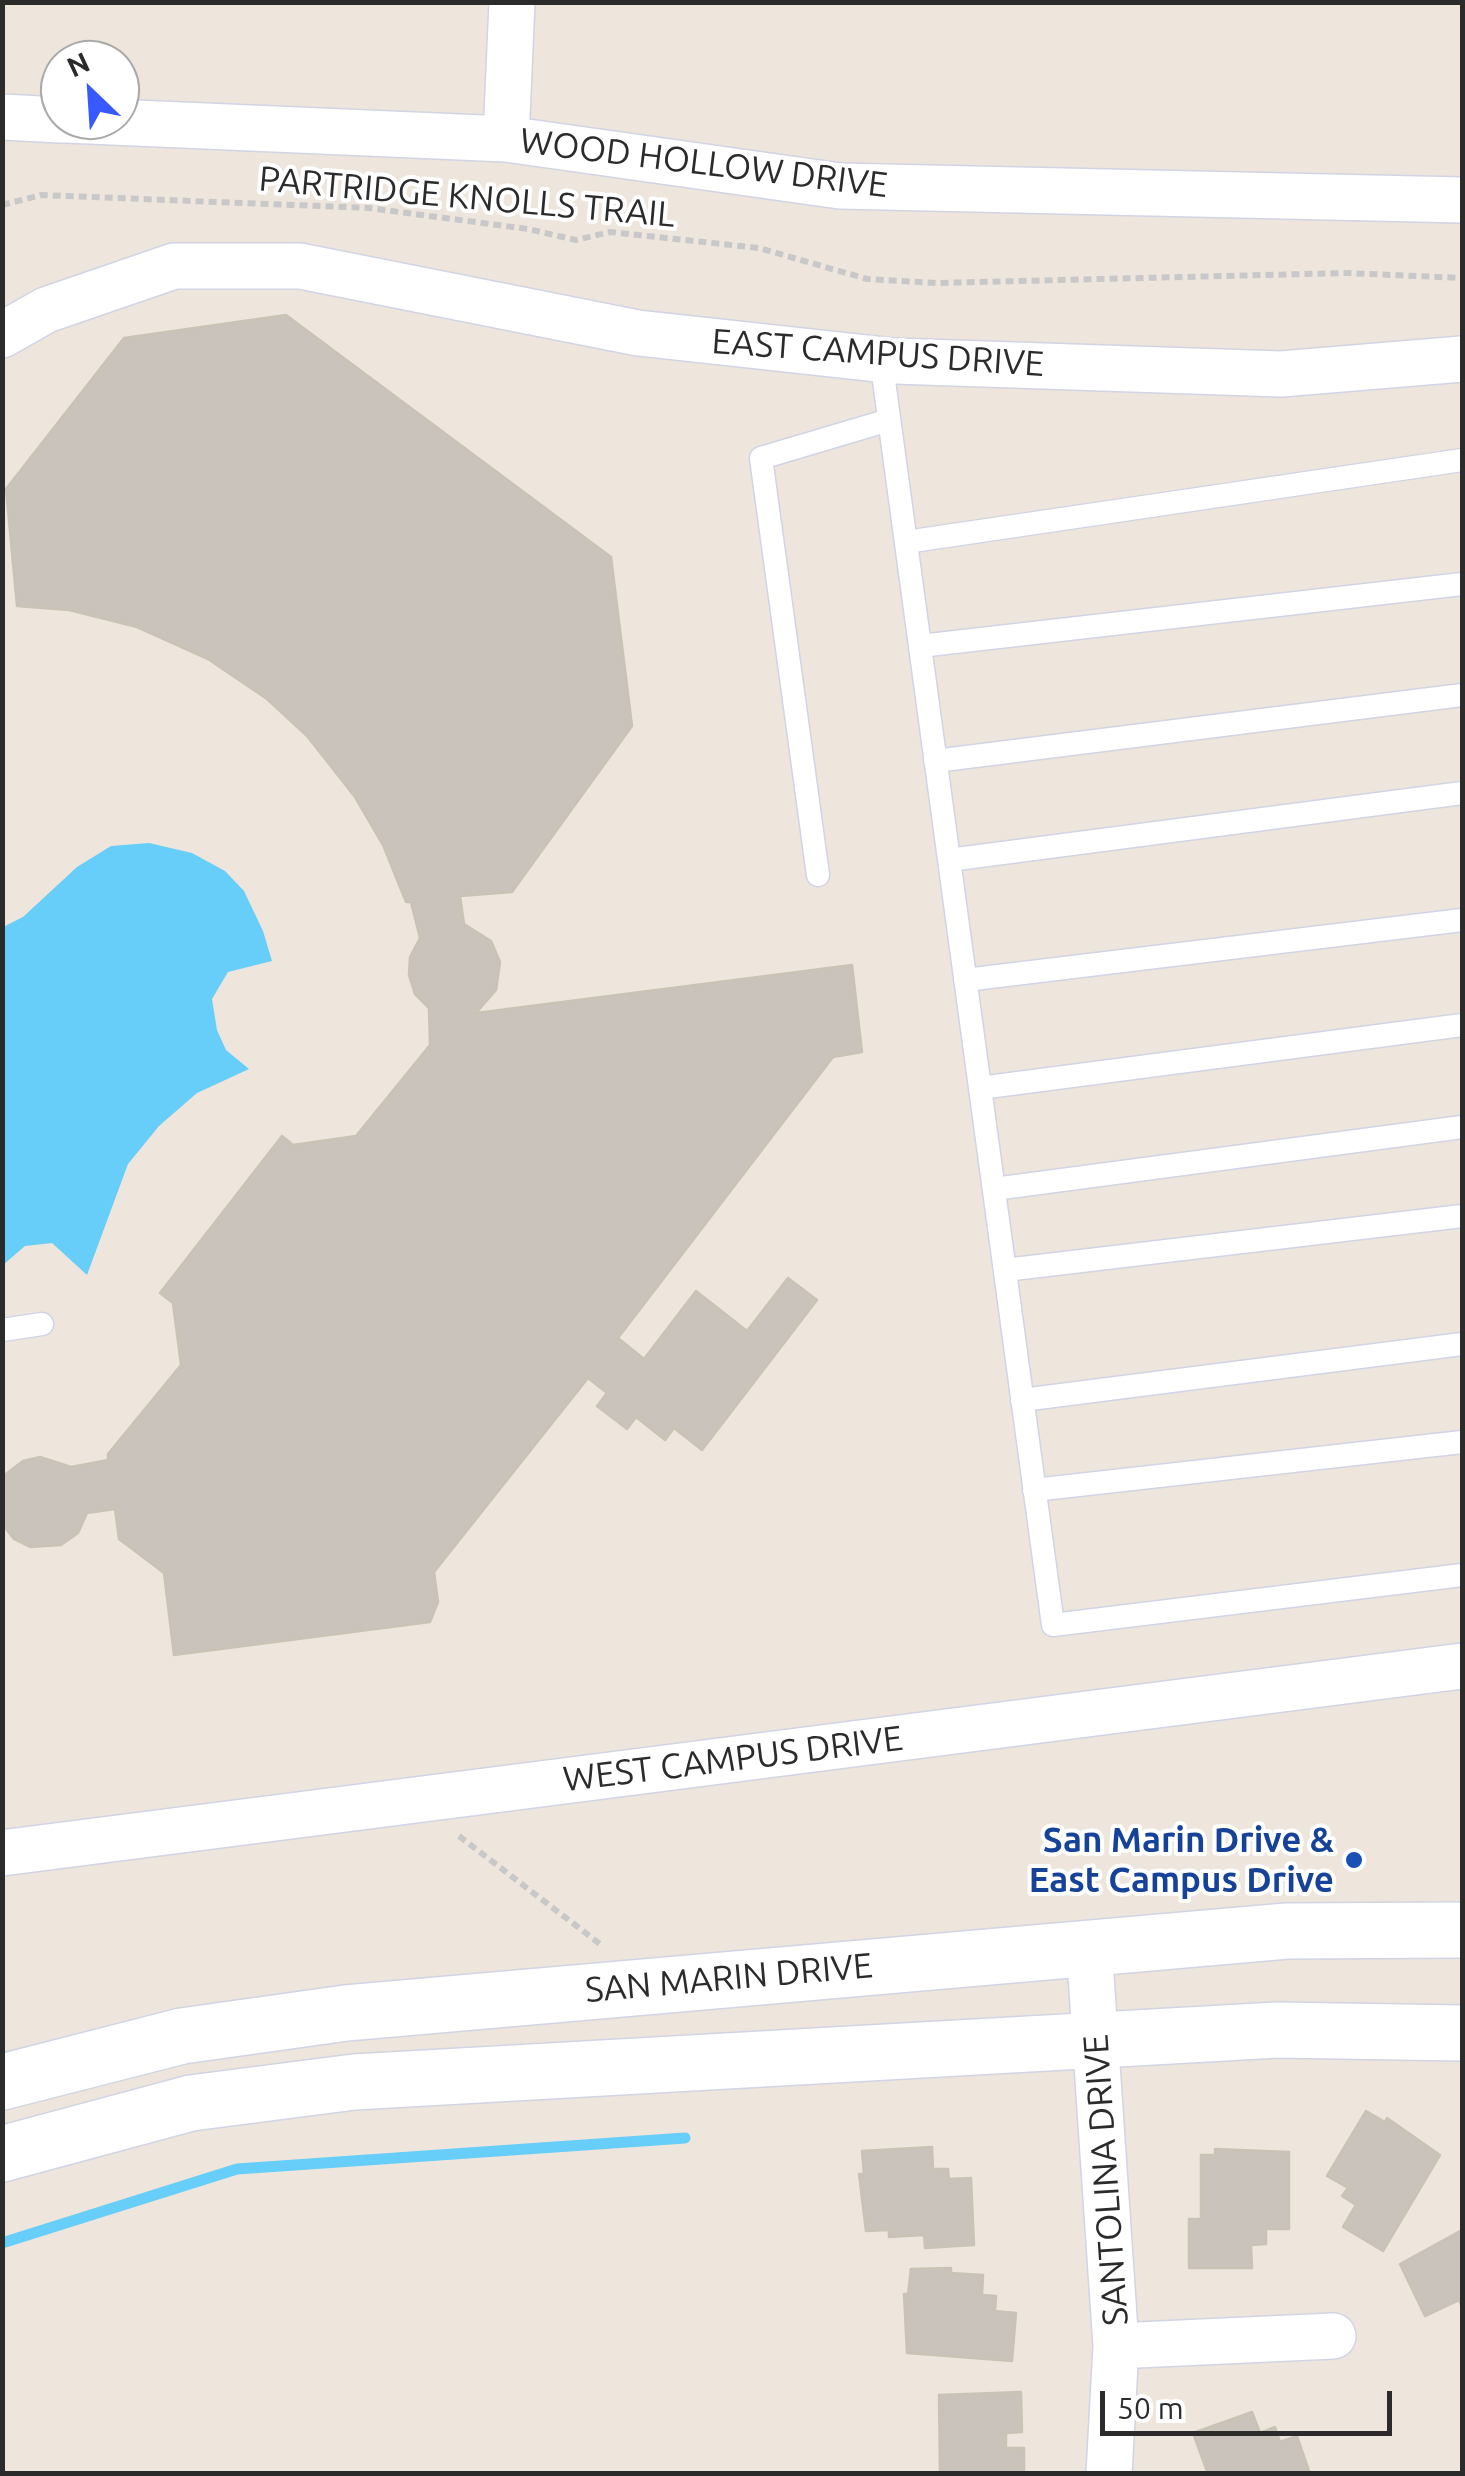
<!DOCTYPE html>
<style>
body{margin:0}
#map{position:relative;width:1465px;height:2476px;overflow:hidden;background:#eee6dc;font-family:Ubuntu,sans-serif}
canvas{display:block}
.frame{position:absolute;inset:0;border:5px solid #2b2b2b;pointer-events:none}
.north{position:absolute;left:40px;top:40px;width:100px;height:100px;box-sizing:border-box;background:#fff;border:2px solid #aaa;border-radius:50%;rotate:335deg;font-size:28px;font-weight:700;line-height:40px;text-align:center;color:#2b2b2b}
.north::after{content:'';display:block;margin:auto;width:35px;height:45px;background:#3859ff;clip-path:polygon(50% 0,100% 100%,50% 72%,0 100%)}
.scale{position:absolute;left:1100px;top:2391px;width:292px;height:45px;box-sizing:border-box;border:5px solid #2b2b2b;border-top:0;padding-left:12px;font-size:30px;line-height:35px;white-space:nowrap;color:#2b2b2b;-webkit-text-stroke:8px #fff;paint-order:stroke}
</style>
<div id="map">
<canvas width="1465" height="2476"></canvas>
<div class="frame"></div>
<div class="north">N</div>
<div class="scale">50 m</div>
</div>
<script>
const ctx = document.querySelector('canvas').getContext('2d');
ctx.lineJoin = 'round';
function fillPath(path, color) {
  ctx.fillStyle = color;
  ctx.fill(path, 'evenodd');
}
function shape(rows) {
  const path = new Path2D();
  for (const r of rows) {
    path.moveTo(r[0], r[1]);
    for (let i = 2; i < r.length; i += 2) path.lineTo(r[i], r[i + 1]);
  }
  return path;
}
function strokePath(path, color, width, dash) {
  ctx.strokeStyle = color;
  ctx.lineWidth = width;
  ctx.lineCap = dash ? 'butt' : 'round';
  ctx.setLineDash(dash || []);
  ctx.stroke(path);
}
function label(font, color, halo, rows, align = 'center') {
  ctx.font = font + ' Ubuntu,sans-serif';
  ctx.lineWidth = 8;
  ctx.setLineDash([]);
  ctx.textBaseline = 'middle';
  ctx.strokeStyle = halo;
  ctx.fillStyle = color;
  for (const [text, x, y, turn = 0] of rows) {
    ctx.save();
    ctx.translate(x, y);
    ctx.rotate((+turn || 0) * Math.PI / 180);
    ctx.textAlign = isNaN(turn) ? turn : align;
    if (halo) ctx.strokeText(text, 0, 0);
    ctx.fillText(text, 0, 0);
    ctx.restore();
  }
}
const water = shape([
 [149,843,192,853,225,871,244,891,263,931,272,961,228,972,212,999,217,1030,226,1050,249,1069,197,1093,159,1126,128,1164,87,1275,52,1243,25,1246,3,1265,3,927,23,917,77,867,111,846]
]);
const stream = shape([
 [2,2243,237,2169,685,2138]
]);
const building = shape([
 [286,315,611,557,632,726,512,892,460,896,464,924,491,941,500,962,496,990,476,1013,852,965,862,1052,833,1057,618,1338,644,1359,696,1291,747,1331,788,1278,817,1300,702,1450,674,1428,665,1440,636,1417,627,1429,597,1406,607,1393,588,1378,434,1572,438,1602,430,1622,174,1655,164,1573,119,1539,115,1509,87,1513,78,1533,61,1545,30,1547,14,1539,2,1524,2,1477,23,1461,40,1457,71,1467,108,1460,108,1454,181,1365,173,1303,160,1293,282,1136,293,1145,356,1136,430,1045,429,1008,415,994,409,975,410,957,420,938,411,902,406,902,383,845,355,797,307,736,267,699,208,659,137,627,69,610,17,606,6,489,124,338,286,315],
 [1366,2111,1385,2122,1387,2118,1440,2155,1383,2251,1343,2227,1356,2205,1342,2196,1348,2188,1327,2176,1366,2111],
 [932,2147,933,2169,948,2169,949,2179,971,2178,974,2245,925,2248,924,2235,889,2237,889,2230,866,2231,859,2174,864,2174,862,2151,932,2147],
 [1215,2149,1289,2152,1289,2229,1266,2229,1266,2244,1251,2245,1252,2268,1189,2268,1189,2219,1201,2219,1201,2155,1215,2155,1215,2149],
 [1462,2230,1462,2307,1459,2300,1425,2316,1400,2264,1462,2230],
 [951,2268,951,2273,983,2275,982,2295,996,2296,995,2311,1016,2313,1012,2361,907,2353,904,2294,908,2294,911,2269,951,2268],
 [1021,2392,1022,2432,1006,2433,1006,2448,1024,2448,1024,2474,940,2474,939,2395,1021,2392],
 [1252,2412,1260,2433,1275,2427,1280,2442,1297,2436,1310,2474,1208,2474,1193,2433,1252,2412]
]);
const path = shape([
 [2,205,41,195,369,208,528,229,576,240,610,232,759,248,867,279,937,283,1347,273,1462,278],
 [459,1836,600,1944]
]);
const service = shape([
 [881,359,1053,1625,1462,1575],
 [906,542,1462,460],
 [920,646,1462,584],
 [935,761,1462,695],
 [949,860,1462,793],
 [818,875,761,458,889,420],
 [965,980,1462,920],
 [980,1088,1462,1025],
 [994,1189,1462,1127],
 [1005,1270,1462,1216],
 [2,1330,42,1324],
 [1022,1400,1462,1344],
 [1034,1490,1462,1442]
]);
const minor = shape([
 [2,117,60,120],
 [66,120,506,139,840,186,1462,200],
 [506,139,512,2],
 [2,335,46,310,174,266,300,266,638,333,895,361,1281,374,1462,359],
 [2,1853,1462,1666],
 [1089,1946,1116,2346,1109,2474],
 [1116,2346,1333,2336]
]);
const secondary = shape([
 [2,2082,182,2036,346,2013,1287,1931,1462,1930],
 [2,2154,191,2103,354,2082,1277,2030,1462,2033]
]);
const markers = [
 [1354,1860,10,"#1a4fb4"]
];
const streetNames = [
 ["WOOD HOLLOW DRIVE",704,163,7],
 ["PARTRIDGE KNOLLS TRAIL",467,197,5],
 ["EAST CAMPUS DRIVE",878,353,4],
 ["WEST CAMPUS DRIVE",733,1759,-7],
 ["SAN MARIN DRIVE",729,1978,-5],
 ["SANTOLINA DRIVE",1106,2180,-94]
];
const transitNames = [
 ["San Marin Drive &",1334,1840],
 ["East Campus Drive",1334,1880]
];
fillPath(water, '#66cef8');
strokePath(stream, '#66cef8', 11);
fillPath(building, '#c9c3bb');
strokePath(building, '#c9c3b5', 2.5);
strokePath(service, '#d1d4e5', 25);
strokePath(minor, '#d1d4e5', 48);
strokePath(secondary, '#d1d4e5', 58);
strokePath(path, '#c8c8c8', 6, [8, 5]);
strokePath(service, '#fff', 22);
strokePath(minor, '#fff', 45);
strokePath(secondary, '#fff', 55);
for (const [x, y, r, color] of markers) {
  const dot = new Path2D();
  dot.arc(x, y, r, 0, 2 * Math.PI);
  ctx.fillStyle = color;
  ctx.fill(dot);
  strokePath(dot, '#fff', 4);
}
label('35px', '#2b2b2b', '#fff', streetNames);
label('bold 35px', '#164399', '#fff', transitNames, 'right');
</script>
